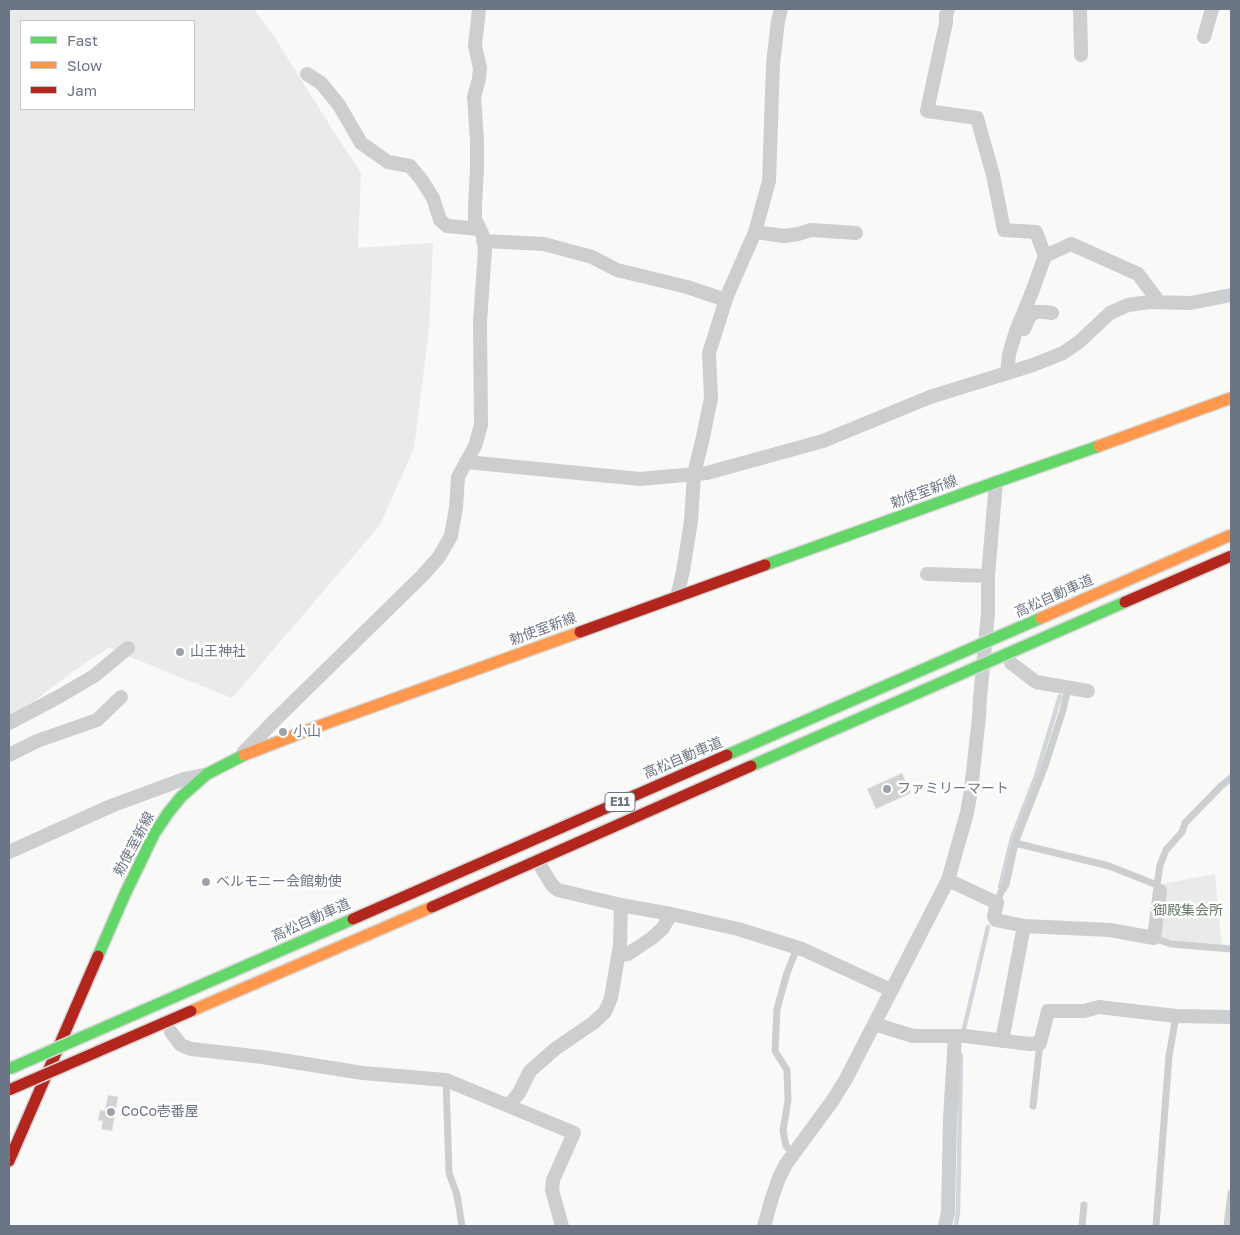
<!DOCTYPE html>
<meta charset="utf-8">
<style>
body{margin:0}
#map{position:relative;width:1240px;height:1235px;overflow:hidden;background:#f9f9f8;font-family:"Golos Text",sans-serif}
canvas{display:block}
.frame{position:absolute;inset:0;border:10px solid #6c7585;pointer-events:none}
.legend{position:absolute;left:20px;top:20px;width:175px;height:90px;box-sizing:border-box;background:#fff;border:1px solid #c4c8ce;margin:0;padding:6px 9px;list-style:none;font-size:15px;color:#6c7585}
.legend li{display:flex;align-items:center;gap:10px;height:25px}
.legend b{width:25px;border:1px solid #c4c8ce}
</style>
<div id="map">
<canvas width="1240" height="1235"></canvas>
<div class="frame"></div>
<ul class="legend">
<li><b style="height:6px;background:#63d668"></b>Fast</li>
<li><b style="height:6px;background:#ff974d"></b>Slow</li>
<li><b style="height:6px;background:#b3261e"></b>Jam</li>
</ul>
</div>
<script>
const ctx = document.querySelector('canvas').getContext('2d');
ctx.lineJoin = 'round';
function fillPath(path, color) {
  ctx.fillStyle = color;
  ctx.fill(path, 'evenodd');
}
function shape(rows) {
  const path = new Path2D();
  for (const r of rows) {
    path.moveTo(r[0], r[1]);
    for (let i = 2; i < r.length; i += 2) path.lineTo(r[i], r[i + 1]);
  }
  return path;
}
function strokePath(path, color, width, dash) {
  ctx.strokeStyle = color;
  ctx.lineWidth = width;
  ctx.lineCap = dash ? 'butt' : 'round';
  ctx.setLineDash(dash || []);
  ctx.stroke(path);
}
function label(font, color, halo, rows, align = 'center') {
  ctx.font = font + ' "Golos Text","Noto Sans JP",sans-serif';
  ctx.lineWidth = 5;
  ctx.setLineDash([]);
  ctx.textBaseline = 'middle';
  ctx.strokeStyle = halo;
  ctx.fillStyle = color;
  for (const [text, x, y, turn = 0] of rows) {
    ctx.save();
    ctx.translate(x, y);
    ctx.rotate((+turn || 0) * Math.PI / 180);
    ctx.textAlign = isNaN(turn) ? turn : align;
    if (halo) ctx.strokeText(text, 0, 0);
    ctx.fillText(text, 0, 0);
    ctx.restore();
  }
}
const green = shape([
 [9,9,254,9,275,38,334,132,361,173,358,248,433,243,429,330,414,448,380,525,232,698,118,652,109,647,75,670,9,720],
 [21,21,194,21,194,109,21,109],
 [1215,874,1222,949,1154,938,1157,885]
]);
const stream = shape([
 [1000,887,1012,838,1036,776,1060,696],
 [963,1033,988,927],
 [956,1226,958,1211,961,1055]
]);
const building = shape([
 [902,773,911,793,876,809,867,789,902,773],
 [108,1095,118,1097,112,1131,101,1129,103,1121,98,1120,100,1110,105,1111,108,1095]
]);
const lane = shape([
 [1015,843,1109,866,1157,885,1160,891],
 [1157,885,1160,865,1166,850,1182,832,1185,823,1221,786,1231,778],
 [997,903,1001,892,1006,885,1015,843,1045,766,1063,710,1068,688],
 [1154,938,1171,944,1231,949],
 [446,1080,449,1173,457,1195,462,1226],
 [1033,1106,1040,1043],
 [794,1154,786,1146,783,1131,788,1100,787,1070,775,1051,777,1009,787,973,797,948],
 [1082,1226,1084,1205],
 [1156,1226,1169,1056,1176,1016],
 [1227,1226,1231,1193]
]);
const street = shape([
 [948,9,946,15,946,23,942,41,927,111,977,118,993,175,1004,230,1036,232,1045,256,1071,244,1138,274,1159,302],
 [1080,9,1081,55],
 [1204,37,1212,9],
 [307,74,321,83,339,105,361,143,388,162,410,166,421,179,433,198,440,220,447,226,480,229],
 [755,232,784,236,798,234,811,230,856,233],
 [483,241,544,244,592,257,617,270,687,287,726,300],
 [1024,329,1029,317,1035,312,1045,312,1052,313],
 [1007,373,1009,354,1016,331,1032,292,1045,256],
 [466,462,640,479,707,473,823,441,930,397,1033,365,1063,353,1079,342,1110,313,1128,305,1150,302,1191,303,1231,295],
 [927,574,988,576],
 [677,597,683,571,691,521,694,474,703,437,711,398,709,353,727,296,755,232,769,181,773,64,778,21,781,9],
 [1011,663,1036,682,1088,691],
 [9,723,60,696,94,676,128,648],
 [243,753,276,719,422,576,439,557,451,536,456,508,458,477,475,446,481,425,480,322,485,249,483,236,475,219,475,206,477,168,477,141,474,97,479,79,480,68,475,46,479,9],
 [9,755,37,741,97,720,121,697],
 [9,852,111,806,184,779,203,775],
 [541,867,550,882,553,886,558,890,621,905,671,914,738,929,802,949,891,990],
 [948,880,997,903,994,916,996,920,1024,926,1002,1041],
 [1024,926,1110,930,1154,938,1160,891],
 [618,956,628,954,652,938,663,928,671,914],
 [874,1024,913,1036,965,1036,1030,1044,1040,1043,1048,1011,1084,1011,1099,1007,1176,1016,1231,1017],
 [171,1032,181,1045,191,1049,262,1057,363,1073,446,1080,574,1133,553,1180,552,1190,562,1226],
 [508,1106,519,1093,530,1071,555,1049,593,1023,605,1012,611,998,620,945,621,905],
 [764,1226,772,1198,779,1178,786,1164,833,1100,846,1079,948,880,967,813,971,790,979,717,980,698,988,613,988,576,996,482],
 [945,1226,948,1212,950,1119,955,1036]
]);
const fast = shape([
 [765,565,996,482,1099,446],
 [98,956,125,894,154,834,168,813,181,797,207,774,244,755]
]);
const slow = shape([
 [1099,446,1231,398],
 [244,755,319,726,580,632]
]);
const jam = shape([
 [580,632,765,565],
 [9,1161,98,956]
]);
const fastBridge = shape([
 [727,755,1041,618],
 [751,766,1125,602],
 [9,1069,353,919]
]);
const slowBridge = shape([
 [1041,618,1231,535],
 [191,1011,432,907]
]);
const jamBridge = shape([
 [1125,602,1231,556],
 [432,907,751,766],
 [353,919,727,755],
 [9,1090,191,1011]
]);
const markers = [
 [180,652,5,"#9da3ad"],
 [283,732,5,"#9da3ad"],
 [887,789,5,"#9da3ad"],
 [206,882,5,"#9da3ad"],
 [111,1112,5,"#9da3ad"]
];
const shields = [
 [620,802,30]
];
const shieldNames = [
 ["E11",620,802]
];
const streetNames = [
 ["勅使室新線",924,492,-20],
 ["高松自動車道",1054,596,-24],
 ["勅使室新線",543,629,-20],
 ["高松自動車道",683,758,-23],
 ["勅使室新線",134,844,-62],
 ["高松自動車道",311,920,-24]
];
const poiNames = [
 ["山王神社",190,652],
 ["小山",293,732],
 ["ファミリーマート",897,789],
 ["ベルモニー会館勅使",216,882],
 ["CoCo壱番屋",121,1112]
];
const parkNames = [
 ["御殿集会所",1188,911]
];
fillPath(green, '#e8ebe7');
strokePath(stream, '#d1d6da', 4.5);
fillPath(building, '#d2d2d3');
strokePath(building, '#e8e8e8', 1);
strokePath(fast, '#d5d5d6', 14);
strokePath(slow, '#d5d5d6', 14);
strokePath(jam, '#d5d5d6', 14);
strokePath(lane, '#cdcecf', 7);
strokePath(street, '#cdcecf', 14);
strokePath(fast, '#63d668', 11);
strokePath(slow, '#ff974d', 11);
strokePath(jam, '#b3261e', 11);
strokePath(fastBridge, '#d6d7d7', 14, []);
strokePath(slowBridge, '#d6d7d7', 14, []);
strokePath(jamBridge, '#d6d7d7', 14, []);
strokePath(fastBridge, '#63d668', 11);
strokePath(slowBridge, '#ff974d', 11);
strokePath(jamBridge, '#b3261e', 11);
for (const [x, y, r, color] of markers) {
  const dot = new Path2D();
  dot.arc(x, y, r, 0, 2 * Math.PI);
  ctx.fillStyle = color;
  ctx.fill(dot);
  strokePath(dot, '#fff', 2);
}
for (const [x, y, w] of shields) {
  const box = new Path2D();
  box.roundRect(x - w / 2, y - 9.5, w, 19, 4);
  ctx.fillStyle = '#fff';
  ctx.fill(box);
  strokePath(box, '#6c7585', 1);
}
label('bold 12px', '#6c7585', null, shieldNames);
label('14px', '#6c7585', '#fff', streetNames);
label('14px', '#6c7585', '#fff', poiNames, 'left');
label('14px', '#667866', '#fff', parkNames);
</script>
